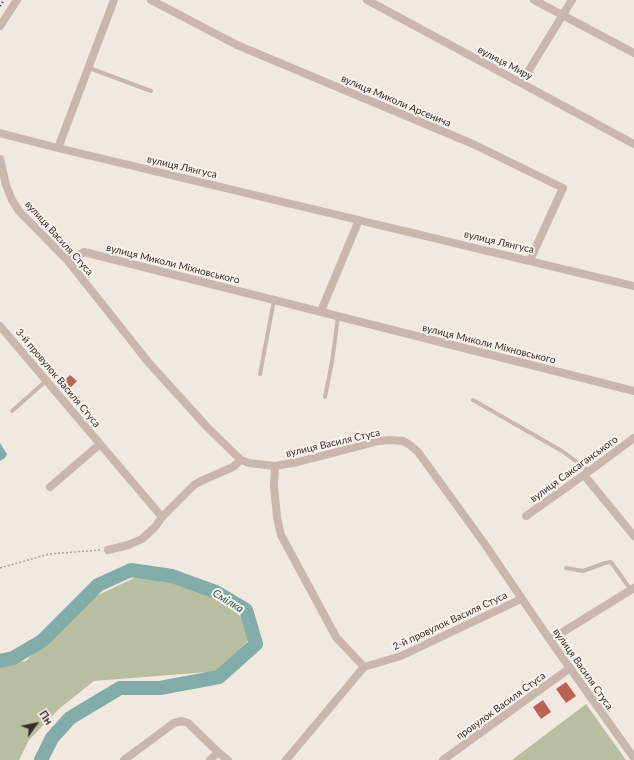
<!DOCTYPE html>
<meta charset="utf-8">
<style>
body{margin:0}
#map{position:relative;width:634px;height:760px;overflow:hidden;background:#f1e8e0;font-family:Lato,sans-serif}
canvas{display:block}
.north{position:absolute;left:16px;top:704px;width:40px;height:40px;-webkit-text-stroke:3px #f9f2ed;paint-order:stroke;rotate:57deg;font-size:11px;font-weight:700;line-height:16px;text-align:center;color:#382e2b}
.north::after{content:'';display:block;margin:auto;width:14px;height:18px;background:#382e2b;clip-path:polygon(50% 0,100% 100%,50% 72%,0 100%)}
</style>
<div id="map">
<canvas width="634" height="760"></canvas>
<div class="north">Пн</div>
</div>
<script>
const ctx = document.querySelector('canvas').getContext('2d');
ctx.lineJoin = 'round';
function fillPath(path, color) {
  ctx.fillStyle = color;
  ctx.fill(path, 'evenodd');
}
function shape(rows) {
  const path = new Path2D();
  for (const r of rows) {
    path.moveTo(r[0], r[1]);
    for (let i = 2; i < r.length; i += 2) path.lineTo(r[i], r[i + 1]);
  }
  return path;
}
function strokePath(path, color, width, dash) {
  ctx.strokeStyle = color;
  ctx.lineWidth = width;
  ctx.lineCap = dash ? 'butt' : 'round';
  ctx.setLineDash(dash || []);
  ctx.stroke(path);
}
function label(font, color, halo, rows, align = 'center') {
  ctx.font = font + ' Lato,sans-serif';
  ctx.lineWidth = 4;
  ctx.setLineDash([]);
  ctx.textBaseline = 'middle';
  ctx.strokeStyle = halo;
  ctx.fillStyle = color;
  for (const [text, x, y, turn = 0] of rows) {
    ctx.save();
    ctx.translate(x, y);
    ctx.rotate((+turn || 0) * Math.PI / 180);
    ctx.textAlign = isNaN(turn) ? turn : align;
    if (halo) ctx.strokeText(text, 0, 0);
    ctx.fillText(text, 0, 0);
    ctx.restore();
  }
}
const green = shape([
 [147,572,211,588,256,632,220,671,94,681,60,708,29,740,19,760,0,760,0,664,26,661,79,604],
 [586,704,626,760,512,760]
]);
const water = shape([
 [0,443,7,454,5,458,0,461]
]);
const river = shape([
 [0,661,13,658,42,641,98,585,131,570,172,576,216,592,246,610,256,644,219,677,160,688,120,688,70,718,52,738,41,760]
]);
const building = shape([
 [70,375,77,381,70,388,64,381],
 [566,682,576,696,566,703,556,689],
 [543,700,551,712,541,719,533,707]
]);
const path = shape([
 [0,568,49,554,100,550]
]);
const lane = shape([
 [89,68,151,91],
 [260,374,274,300],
 [325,397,332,362,338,317],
 [473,400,562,451,589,471],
 [12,411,46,381],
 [566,568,583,571,605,563,611,562,631,590]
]);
const street = shape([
 [151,0,237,45,473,144,563,188,530,260],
 [367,0,634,144],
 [534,0,634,53],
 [0,26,17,0],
 [521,83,572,0],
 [0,133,58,148,634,286],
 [58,148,114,0],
 [0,159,6,185,12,200,19,211,68,261,149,363,208,428,241,460,249,463,275,466,298,462,379,441,389,440,403,441,410,445,418,452,484,543,550,640,634,758],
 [68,261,84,252,634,391],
 [321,311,359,220],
 [0,326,162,517],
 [275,466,274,486,277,517,281,535,336,637,364,667],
 [584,475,634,536],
 [50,487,100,444],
 [526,516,584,475,634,438],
 [108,550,128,545,142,539,155,527,162,517,194,485,201,481,233,467,241,460],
 [550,640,634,588],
 [124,760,174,723,182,721,188,723,218,752,228,760],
 [210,760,218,752],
 [286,760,364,667,401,656,521,599],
 [443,760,570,668]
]);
const rail = shape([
 [0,6,4,0]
]);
const streetNames = [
 ["вулиця Миру",505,63,28],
 ["вулиця Миколи Арсенича",396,101,23],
 ["вулиця Лянгуса",182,167,13],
 ["вулиця Василя Стуса",59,238,48],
 ["вулиця Лянгуса",499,242,13],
 ["вулиця Миколи Міхновського",173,264,14],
 ["вулиця Миколи Міхновського",489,344,14],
 ["3-й провулок Василя Стуса",58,378,50],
 ["вулиця Василя Стуса",333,443,-13],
 ["вулиця Саксаганського",574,469,-36],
 ["2-й провулок Василя Стуса",450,621,-25],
 ["вулиця Василя Стуса",583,669,55],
 ["провулок Василя Стуса",501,706,-36]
];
const waterNames = [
 ["Смілка",228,601,32]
];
fillPath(green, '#b8bfa1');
fillPath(water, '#82acaa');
strokePath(river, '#82acaa', 14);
fillPath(building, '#bc6254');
strokePath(path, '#b5a197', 1.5, [2, 2]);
strokePath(lane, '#c9b7ad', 4);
strokePath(street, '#c9b7ad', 8);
strokePath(rail, '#382e2b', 2.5, [1, 3]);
label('10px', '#382e2b', '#f9f2ed', streetNames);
label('italic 11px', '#245654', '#f9f2ed', waterNames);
</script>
